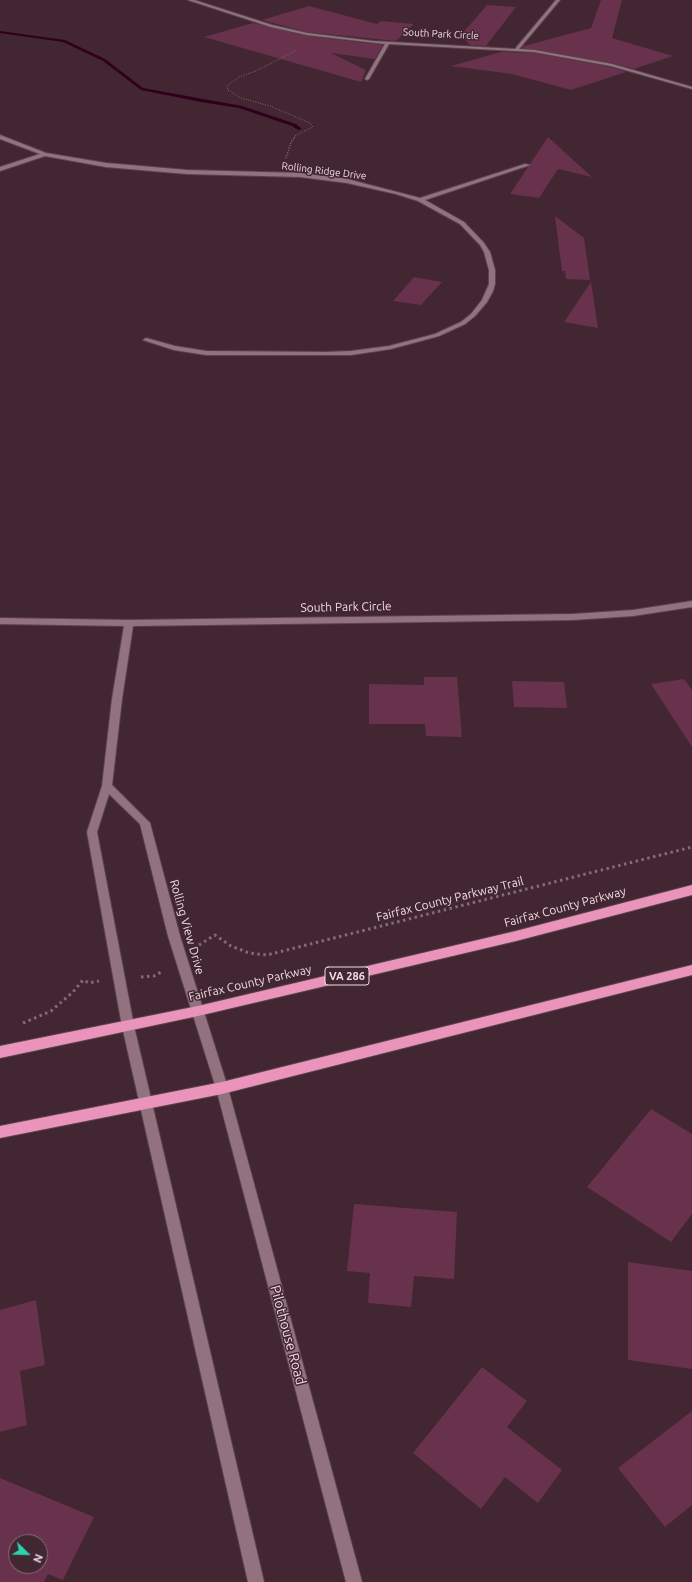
<!DOCTYPE html>
<style>
body{margin:0}
#map{position:relative;width:692px;height:1582px;overflow:hidden;background:#422632;font-family:Ubuntu,sans-serif}
canvas{display:block}
.north{position:absolute;left:8px;top:1534px;width:40px;height:40px;box-sizing:border-box;background:#422632;border:1px solid #876f79;border-radius:50%;rotate:113deg;font-size:11px;font-weight:700;line-height:16px;text-align:center;color:#efdce3}
.north::after{content:'';display:block;margin:auto;width:14px;height:18px;background:#2ad5ac;clip-path:polygon(50% 0,100% 100%,50% 72%,0 100%)}
</style>
<div id="map">
<canvas width="692" height="1582"></canvas>
<div class="north">N</div>
</div>
<script>
const ctx = document.querySelector('canvas').getContext('2d');
ctx.lineJoin = 'round';
function shape(rows) {
  const path = new Path2D();
  for (const r of rows) {
    path.moveTo(r[0], r[1]);
    for (let i = 2; i < r.length; i += 2) path.lineTo(r[i], r[i + 1]);
  }
  return path;
}
function fillPath(path, color) {
  ctx.fillStyle = color;
  ctx.fill(path, 'evenodd');
}
function strokePath(path, color, width, dash) {
  ctx.strokeStyle = color;
  ctx.lineWidth = width;
  ctx.lineCap = dash ? 'butt' : 'round';
  ctx.setLineDash(dash || []);
  ctx.stroke(path);
}
function label(font, color, halo, rows, align = 'center') {
  ctx.font = font + ' Ubuntu,sans-serif';
  ctx.lineWidth = 3;
  ctx.setLineDash([]);
  ctx.textBaseline = 'middle';
  ctx.strokeStyle = halo;
  ctx.fillStyle = color;
  for (const [text, x, y, turn = 0] of rows) {
    ctx.save();
    ctx.translate(x, y);
    ctx.rotate((+turn || 0) * Math.PI / 180);
    ctx.textAlign = isNaN(turn) ? turn : align;
    if (halo) ctx.strokeText(text, 0, 0);
    ctx.fillText(text, 0, 0);
    ctx.restore();
  }
}
const stream = shape([
 [0,31,65,40,105,59,143,88,242,106,296,124,302,129,298,130,292,126,239,108,201,102,141,90,103,61,63,42,0,33,0,31]
]);
const building = shape([
 [601,0,622,0,612,38,673,56,634,69,612,63,522,48,524,46,591,28],
 [487,5,516,7,486,46,470,45,461,35],
 [309,6,377,24,381,21,414,24,396,41,307,32,262,20],
 [253,23,307,36,383,45,375,59,331,53,366,70,361,82,204,37],
 [501,52,534,53,611,67,626,72,571,90,512,74,451,66],
 [548,137,592,177,558,169,539,198,510,194,528,167,531,166,530,164],
 [555,216,584,238,590,280,566,279,565,271,562,271],
 [414,277,442,282,421,305,393,301],
 [591,282,598,328,564,322],
 [424,677,457,677,462,737,426,736,425,724,369,724,369,684,424,685],
 [684,679,692,690,692,747,651,684],
 [512,681,564,682,567,708,514,707],
 [651,1109,692,1134,692,1214,671,1242,587,1187],
 [354,1204,457,1212,454,1279,414,1276,411,1307,368,1303,370,1273,347,1271],
 [628,1262,692,1271,692,1369,628,1360],
 [36,1300,45,1365,20,1371,27,1425,0,1432,0,1310],
 [482,1367,527,1401,507,1427,562,1470,538,1503,505,1477,481,1509,413,1453],
 [692,1411,692,1505,665,1527,618,1468],
 [0,1478,94,1517,63,1580,48,1574,44,1582,0,1582],
 [16,1542,40,1542,40,1566,16,1566]
]);
const pathFar2 = shape([
 [294,138,296,135,313,127,310,123,270,106,241,98,228,90,227,86,239,77,256,71,297,50]
]);
const pathFar1 = shape([
 [286,158,291,142,295,137]
]);
const path = shape([
 [199,945,215,935,231,946,249,953,267,955,692,847],
 [141,977,154,976,163,971],
 [23,1023,51,1011,73,992,83,980,89,983,99,981]
]);
const minor = shape([
 [188,0,194,0,272,25,307,33,373,41,515,49,556,0,560,0,519,49,534,50,612,64,692,87,692,89,611,66,534,52,389,44,369,79,367,80,365,79,385,44,307,35,271,27,188,0],
 [0,135,46,153,106,163,187,170,300,173,347,179,420,198,525,164,530,165,425,200,464,222,484,243,490,252,495,270,495,284,493,291,487,302,475,316,465,324,439,336,391,349,351,355,206,355,174,350,143,340,146,338,175,346,206,351,326,352,351,351,389,346,435,334,461,322,471,314,482,300,489,284,489,270,484,252,480,245,460,224,418,201,396,194,347,183,300,177,187,174,106,167,45,156,0,171,0,167,40,154,0,139,0,135],
 [692,601,692,607,633,616,573,620,133,626,122,699,112,785,150,823,180,936,228,1088,362,1582,346,1582,216,1088,168,936,140,824,109,794,97,832,134,1026,264,1582,248,1582,122,1026,87,832,102,786,112,699,124,626,0,624,0,618,129,620,573,614,633,610,692,601]
]);
const highway = shape([
 [692,885,692,895,516,941,198,1016,0,1058,0,1046,198,1006,516,931,692,885],
 [692,965,692,975,222,1094,0,1138,0,1126,222,1082,692,965]
]);
const farStreetnames = [
 ["South Park Circle",441,34,3],
 ["Rolling Ridge Drive",324,171,7]
];
const shields = [
 [347,976,44]
];
const shieldNames = [
 ["VA 286",347,976]
];
const streetNames = [
 ["South Park Circle",346,607,-1],
 ["Fairfax County Parkway Trail",450,899,-14],
 ["Fairfax County Parkway",565,907,-15],
 ["Rolling View Drive",187,927,74],
 ["Fairfax County Parkway",250,983,-13]
];
const nearStreetnames = [
 ["Pilothouse Road",288,1335,75]
];
fillPath(stream, '#30001b');
fillPath(building, '#68314c');
strokePath(minor, '#5b444e', 2);
strokePath(highway, '#5b444e', 2);
strokePath(pathFar2, '#846b75', 1, [1, 1.5]);
strokePath(pathFar1, '#846b75', 1.5, [1, 1.5]);
strokePath(path, '#846b75', 3, [2.5, 3.5]);
fillPath(minor, '#93727f');
fillPath(highway, '#ea94bb');
label('10px', '#efdce3', '#422632', farStreetnames);
for (const [x, y, w] of shields) {
  const box = new Path2D();
  box.roundRect(x - w / 2, y - 9, w, 18, 3);
  ctx.fillStyle = '#422632';
  ctx.fill(box);
  strokePath(box, '#efdce3', 1);
}
label('bold 11px', '#efdce3', null, shieldNames);
label('12px', '#efdce3', '#422632', streetNames);
label('14px', '#efdce3', '#422632', nearStreetnames);
</script>
